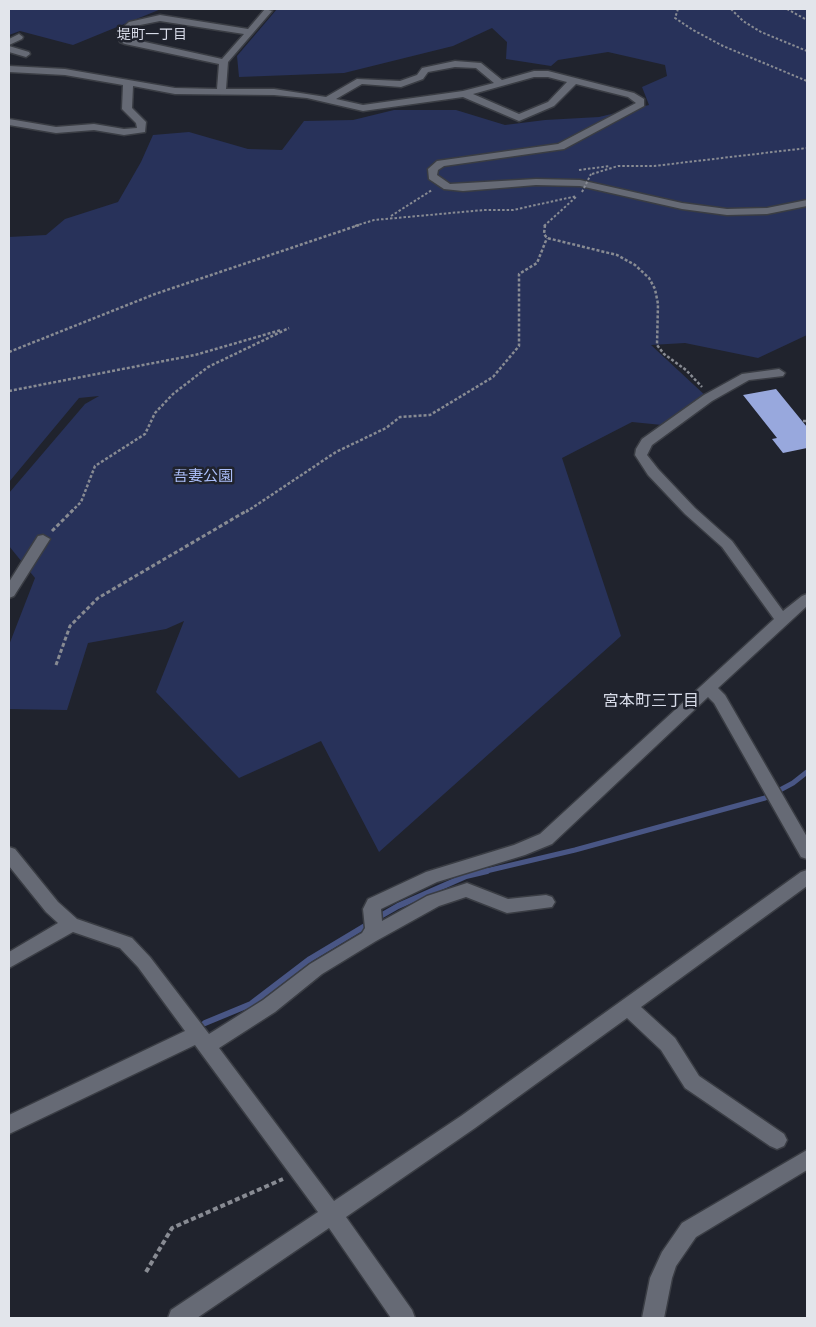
<!DOCTYPE html>
<meta charset="utf-8">
<style>
body{margin:0}
#map{position:relative;width:816px;height:1327px;overflow:hidden;background:#20232d;font-family:Arial,sans-serif}
canvas{display:block}
.frame{position:absolute;inset:0;border:10px solid #e2e5eb;pointer-events:none}
</style>
<div id="map">
<canvas width="816" height="1327"></canvas>
<div class="frame"></div>
</div>
<script>
const ctx = document.querySelector('canvas').getContext('2d');
ctx.lineJoin = 'round';
function fillPath(path, color) {
  ctx.fillStyle = color;
  ctx.fill(path, 'evenodd');
}
function shape(rows) {
  const path = new Path2D();
  for (const r of rows) {
    path.moveTo(r[0], r[1]);
    for (let i = 2; i < r.length; i += 2) path.lineTo(r[i], r[i + 1]);
  }
  return path;
}
function strokePath(path, color, width, dash) {
  ctx.strokeStyle = color;
  ctx.lineWidth = width;
  ctx.lineCap = dash ? 'butt' : 'round';
  ctx.setLineDash(dash || []);
  ctx.stroke(path);
}
function label(font, color, halo, rows, align = 'center') {
  ctx.font = font + ' Arial,"Noto Sans JP",sans-serif';
  ctx.lineWidth = 5;
  ctx.setLineDash([]);
  ctx.textBaseline = 'middle';
  ctx.strokeStyle = halo;
  ctx.fillStyle = color;
  for (const [text, x, y, turn = 0] of rows) {
    ctx.save();
    ctx.translate(x, y);
    ctx.rotate((+turn || 0) * Math.PI / 180);
    ctx.textAlign = isNaN(turn) ? turn : align;
    if (halo) ctx.strokeText(text, 0, 0);
    ctx.fillText(text, 0, 0);
    ctx.restore();
  }
}
const green = shape([
 [9,9,161,9,73,45,20,31,9,35],
 [277,9,807,9,807,335,758,358,685,343,651,345,708,398,662,425,632,422,562,458,621,636,379,852,321,741,239,778,156,692,184,621,166,629,88,643,67,710,9,709,9,645,35,578,9,546,9,493,85,404,99,396,79,398,9,482,9,237,46,235,65,219,118,202,141,162,153,135,189,132,248,149,282,150,304,121,353,120,394,110,456,110,505,125,545,120,599,117,649,105,642,87,667,76,665,65,608,52,558,60,551,66,506,59,507,42,492,28,453,46,344,73,239,77,237,56]
]);
const streamFar1 = shape([
 [482,872,575,850,765,798,793,783,807,772]
]);
const stream = shape([
 [377,918,398,906,466,876,487,871],
 [205,1023,251,1004,310,959,370,923]
]);
const building = shape([
 [776,389,807,427,807,448,783,453,772,439,777,438,743,395]
]);
const pathFar3 = shape([
 [678,9,675,18,693,30,723,46,807,81],
 [731,9,743,21,761,32,807,51],
 [787,9,807,20],
 [579,170,610,166],
 [592,174,618,166,654,166,807,148],
 [391,216,432,190],
 [355,226,374,220,484,210,513,210,577,196],
 [544,226,576,197]
]);
const pathFar2 = shape([
 [545,225,544,234,547,238,617,255,635,265,649,278,655,289,658,304,657,345,664,354,686,370,702,387],
 [9,352,155,294,359,225],
 [9,391,195,355,281,330],
 [803,421,807,421],
 [71,512,81,502,95,466,145,434,155,413,173,394,208,367,289,328],
 [246,512,336,452,386,428,400,417,430,415,493,377,519,346,519,274,537,263,547,238]
]);
const pathFar1 = shape([
 [52,531,73,510],
 [56,665,70,626,98,598,248,510]
]);
const path = shape([
 [146,1272,172,1228,283,1179]
]);
const minor = shape([
 [265,9,272,11,228,62,226,89,274,89,326,97,357,79,400,81,417,75,422,68,455,61,481,63,502,80,534,71,548,71,634,93,644,99,644,106,564,149,444,166,438,170,437,175,450,184,536,179,580,180,682,203,727,209,767,208,807,200,807,206,767,214,727,215,682,209,580,186,536,185,463,191,444,189,429,179,428,169,437,161,558,144,636,103,628,97,576,84,554,106,519,121,463,97,363,111,307,98,274,95,175,94,133,86,132,108,146,122,145,132,124,135,94,130,56,133,9,125,9,119,56,127,94,124,124,129,137,128,136,123,122,109,123,85,65,75,9,72,9,66,65,69,175,88,217,89,219,64,125,44,120,42,117,33,129,22,160,15,248,29,265,9],
 [160,21,244,34,222,59,127,38,126,34,135,26,160,21],
 [455,67,476,68,494,83,463,91,363,105,336,99,362,84,401,87,423,79,428,72,455,67],
 [534,77,548,77,567,82,548,102,519,114,473,94,534,77],
 [19,34,23,37,22,39,9,45,9,39,19,34],
 [9,46,29,52,30,54,26,57,9,52,9,46],
 [779,369,785,373,783,376,749,380,712,401,652,445,647,455,658,469,695,508,732,541,783,611,802,596,807,594,807,606,718,688,725,695,807,837,807,859,801,857,714,703,708,697,552,844,525,855,437,882,381,909,382,921,427,896,467,883,508,899,546,895,552,897,555,902,552,907,507,913,466,897,439,906,376,941,322,974,275,1012,219,1048,334,1201,461,1116,801,872,807,870,807,886,641,1007,675,1038,699,1076,784,1134,787,1140,784,1146,777,1149,770,1146,685,1088,661,1050,627,1018,475,1128,346,1217,412,1310,415,1318,391,1318,329,1228,197,1318,168,1318,171,1310,318,1212,195,1045,9,1134,9,1115,185,1031,138,967,120,948,73,932,9,968,9,952,58,923,46,912,9,866,9,847,15,849,58,902,77,919,132,938,150,957,209,1034,263,1000,310,964,362,933,365,928,363,909,368,899,426,872,514,845,540,834,774,619,722,547,685,514,648,475,635,455,636,449,642,439,704,395,742,374,779,369],
 [43,535,50,539,14,596,9,598,9,582,38,536,43,535],
 [807,1150,807,1170,696,1237,676,1266,672,1278,664,1318,642,1318,650,1278,662,1252,682,1223,807,1150]
]);
const pathBridge = shape([
 [582,192,591,174]
]);
const farNeighbourhoodnames = [
 ["堤町一丁目",152,35]
];
const parkNames = [
 ["吾妻公園",203,477]
];
const neighbourhoodNames = [
 ["宮本町三丁目",651,702]
];
fillPath(green, '#28325a');
strokePath(streamFar1, '#495685', 5);
strokePath(stream, '#495685', 6);
fillPath(building, '#98a8dd');
strokePath(minor, '#3a3d44', 3);
strokePath(pathFar3, '#888b93', 2, [2.5, 2]);
strokePath(pathFar2, '#888b93', 2.5, [3, 2]);
strokePath(pathFar1, '#888b93', 3, [4, 2.5]);
strokePath(path, '#888b93', 4, [5, 3]);
fillPath(minor, '#666a75');
strokePath(pathBridge, '#888b93', 2, [2.5, 2]);
label('14px', '#d8dce9', '#20232d', farNeighbourhoodnames);
label('15px', '#abbef9', '#20232d', parkNames);
label('16px', '#d8dce9', '#20232d', neighbourhoodNames);
</script>
